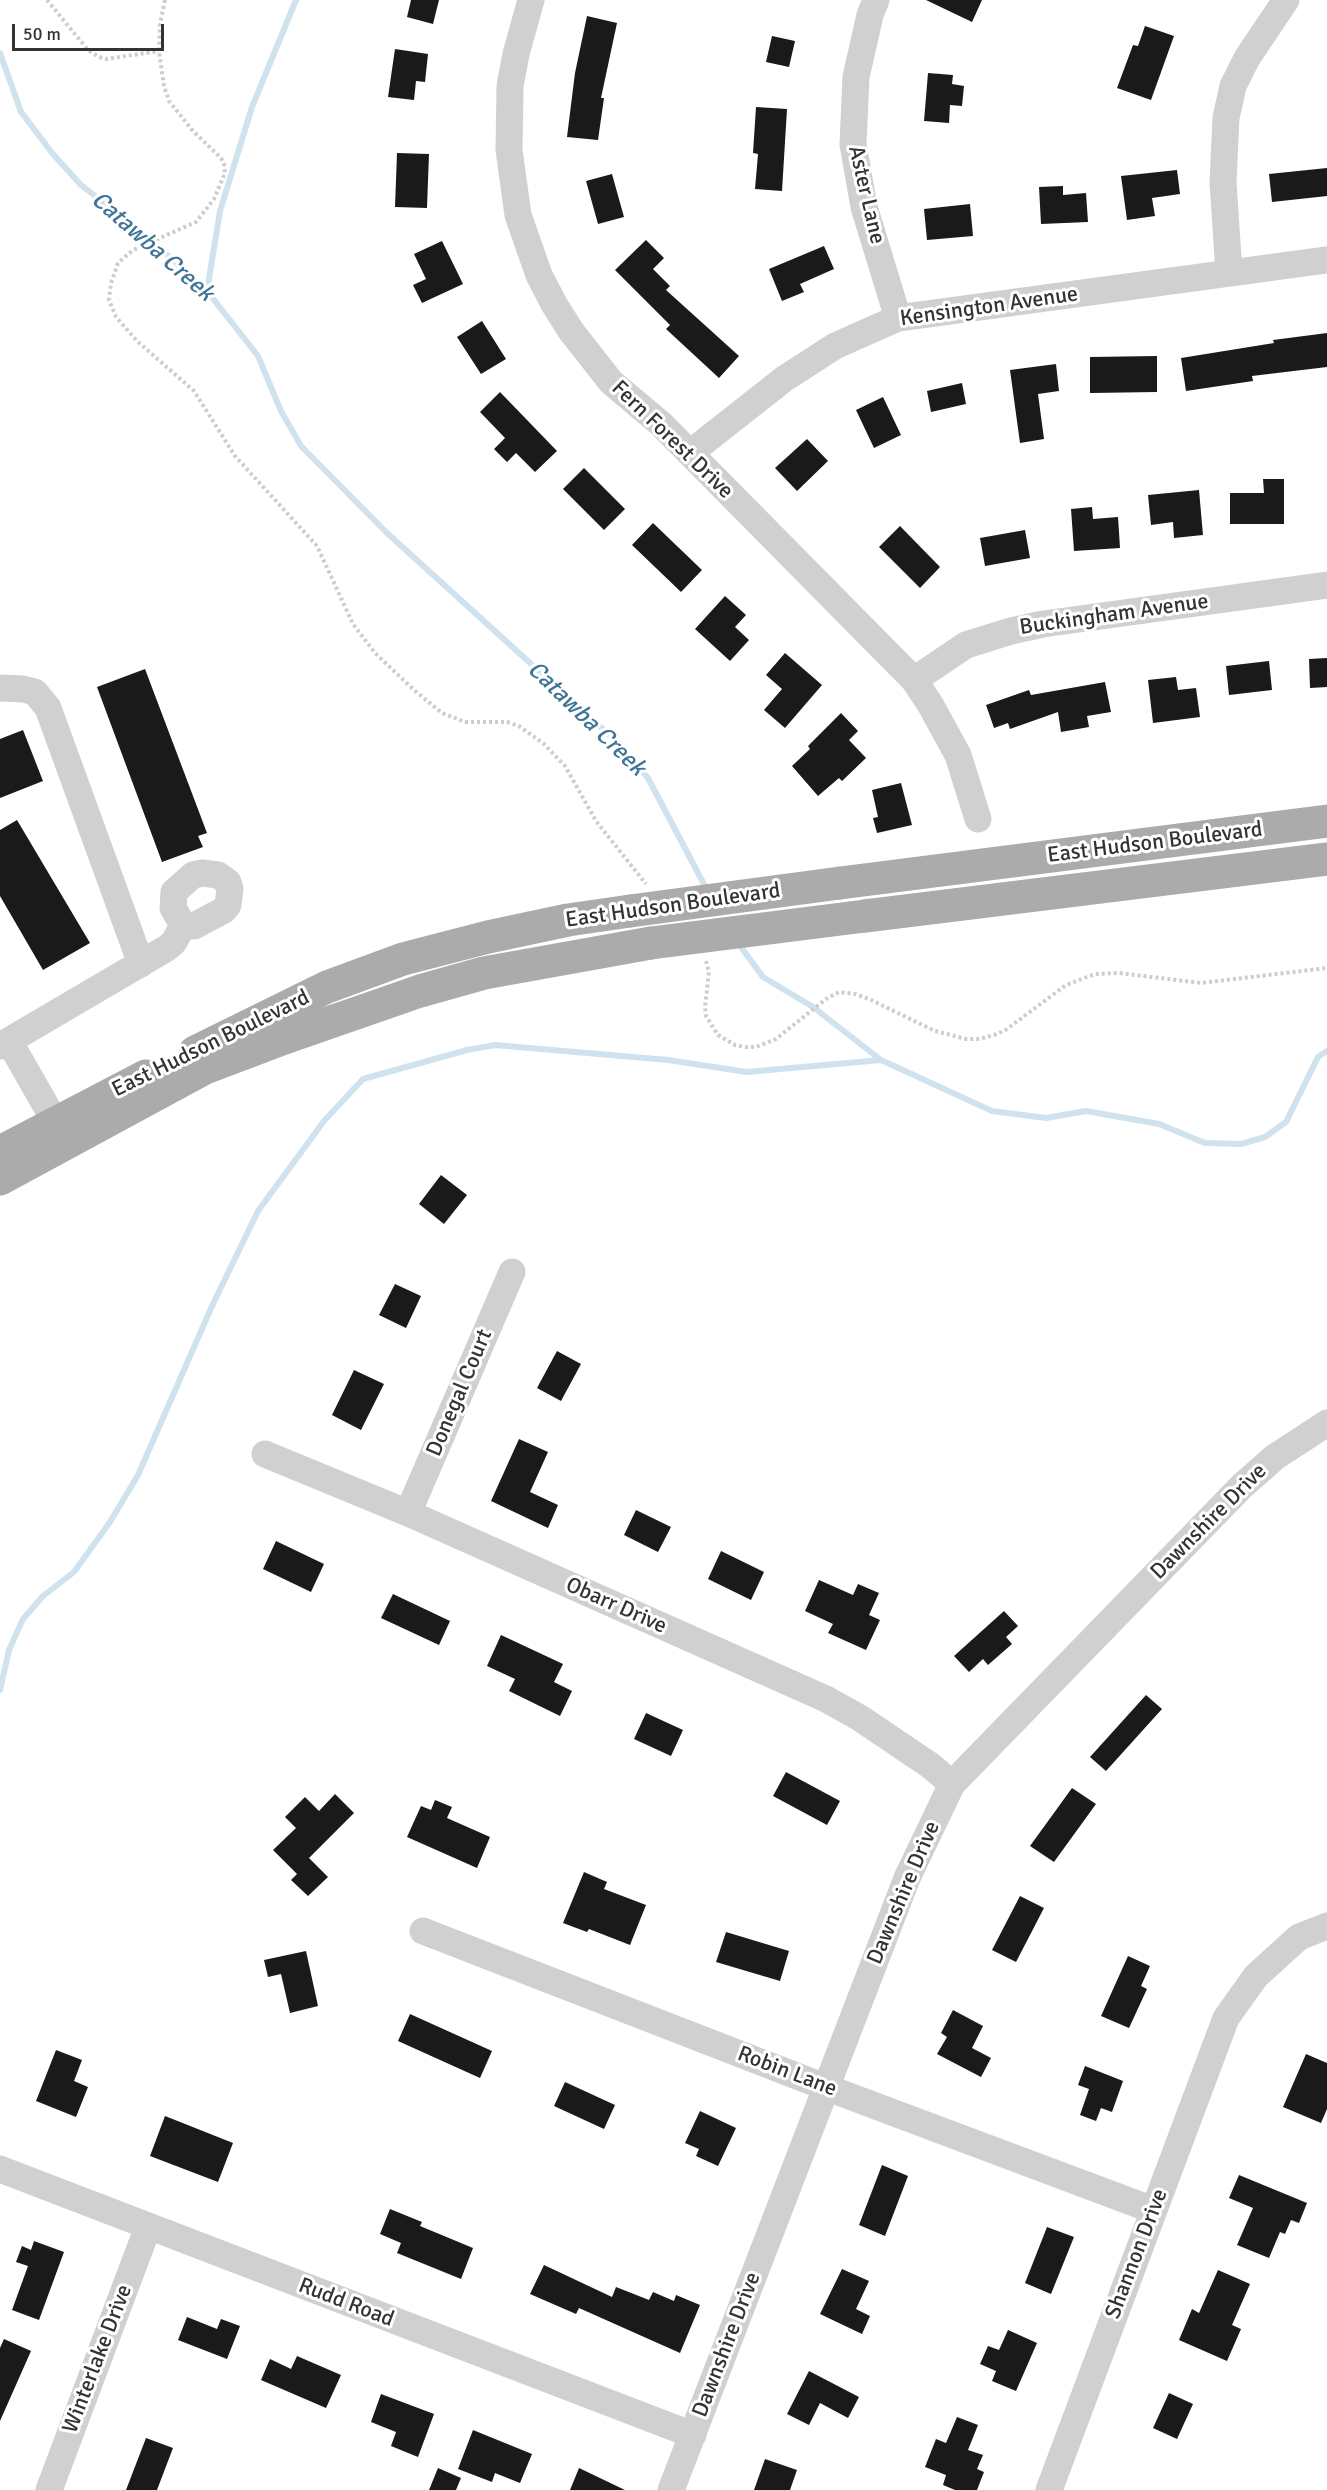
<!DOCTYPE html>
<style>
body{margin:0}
#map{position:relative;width:1327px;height:2490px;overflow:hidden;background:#fff;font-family:Signika,sans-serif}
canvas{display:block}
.scale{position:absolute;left:12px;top:24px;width:152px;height:27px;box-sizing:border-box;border:3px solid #333;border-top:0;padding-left:8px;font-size:18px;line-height:21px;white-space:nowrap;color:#333;-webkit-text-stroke:4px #fff;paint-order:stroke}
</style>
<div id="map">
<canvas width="1327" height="2490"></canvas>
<div class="scale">50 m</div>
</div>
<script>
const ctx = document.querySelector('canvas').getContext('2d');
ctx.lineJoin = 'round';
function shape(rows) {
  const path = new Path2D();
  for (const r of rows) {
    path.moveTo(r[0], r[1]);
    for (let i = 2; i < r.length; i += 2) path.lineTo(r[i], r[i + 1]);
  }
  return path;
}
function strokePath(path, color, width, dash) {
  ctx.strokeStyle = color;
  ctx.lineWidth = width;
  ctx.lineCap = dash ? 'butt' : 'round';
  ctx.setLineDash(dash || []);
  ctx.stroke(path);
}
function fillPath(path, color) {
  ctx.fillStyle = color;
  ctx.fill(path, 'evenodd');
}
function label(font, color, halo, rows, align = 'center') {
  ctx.font = font + ' Signika,sans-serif';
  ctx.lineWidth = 6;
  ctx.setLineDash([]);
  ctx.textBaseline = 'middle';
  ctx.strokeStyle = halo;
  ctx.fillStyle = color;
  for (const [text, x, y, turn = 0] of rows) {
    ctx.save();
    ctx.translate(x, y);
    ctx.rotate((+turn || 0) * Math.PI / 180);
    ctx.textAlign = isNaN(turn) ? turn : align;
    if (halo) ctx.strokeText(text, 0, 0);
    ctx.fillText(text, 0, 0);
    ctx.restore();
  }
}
const stream = shape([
 [0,53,21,112,53,154,81,185,150,239,207,291,258,356,281,411,301,446,387,533,617,742,648,778,707,890],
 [207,291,220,211,252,107,296,0],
 [738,943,763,977,813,1007,881,1060,992,1111,1046,1118,1086,1111,1159,1124,1205,1143,1241,1144,1265,1137,1286,1122,1318,1057,1327,1051],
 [0,1690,9,1650,23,1619,43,1596,74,1572,110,1522,138,1475,212,1306,258,1211,324,1121,363,1079,467,1050,495,1045,668,1060,747,1072,881,1060]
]);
const building = shape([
 [411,0,439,0,433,24,407,17],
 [926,0,982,0,972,22],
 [587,16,617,23,601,98,604,98,598,140,567,137,575,73],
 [1145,26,1174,36,1151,100,1117,88,1133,45,1138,46],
 [772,36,795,41,789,67,766,62],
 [395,49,428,54,425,82,416,81,414,100,388,97],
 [928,73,953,75,952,84,964,86,962,106,950,105,949,123,924,121],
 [756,107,787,109,782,191,755,189,758,154,753,153],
 [397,153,429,154,427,208,395,207],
 [1327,168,1327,196,1272,202,1269,174],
 [1177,170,1180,194,1152,198,1155,216,1127,220,1121,176],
 [612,174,624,217,598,224,586,181],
 [1063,186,1063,195,1086,193,1088,222,1041,224,1039,187],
 [970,204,973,236,927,240,924,209],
 [646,240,664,258,653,269,670,286,666,290,739,356,719,378,666,329,670,325,615,270],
 [442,241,463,284,422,303,413,285,426,279,414,254],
 [824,246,834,269,800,284,804,292,782,301,769,269],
 [482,321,506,359,481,374,457,337],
 [1327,333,1327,367,1252,376,1253,381,1186,391,1181,358,1274,343,1273,340],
 [1157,356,1157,392,1090,393,1090,357],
 [1056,364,1059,391,1038,394,1044,439,1020,443,1010,370],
 [962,383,966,404,931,412,927,391],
 [500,392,557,451,535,472,516,453,507,462,494,449,505,438,480,412],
 [883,397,901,435,874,448,856,410],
 [807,439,828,461,797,491,775,468],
 [584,468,625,509,604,530,563,489],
 [1263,479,1284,479,1284,524,1230,524,1230,493,1264,493],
 [1199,490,1203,535,1174,538,1173,522,1151,525,1148,495],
 [1092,507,1093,519,1118,517,1120,548,1074,551,1071,509],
 [653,523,702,570,681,592,632,545],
 [900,526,940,567,920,588,879,547],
 [1025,530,1030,558,985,566,980,538],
 [725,596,746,615,735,627,749,640,730,661,695,629],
 [785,653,822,685,785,728,764,710,782,689,766,675],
 [1327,658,1327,687,1310,688,1309,659],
 [1269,661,1272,690,1229,695,1226,666],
 [145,669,207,833,198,836,203,847,162,862,97,687],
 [1176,677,1178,690,1196,688,1200,717,1153,723,1148,680],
 [1105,682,1111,712,1087,716,1089,727,1061,732,1058,712,1010,729,1008,723,994,728,986,705,1029,690,1031,695],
 [841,713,858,731,849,740,866,758,842,781,839,778,818,796,792,766,810,749,808,746],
 [23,730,43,781,0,798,0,739],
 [901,783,912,825,877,833,873,818,878,817,872,790],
 [17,820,90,943,43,970,0,896,0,830],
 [441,1175,467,1195,444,1224,419,1204],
 [395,1284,421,1296,406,1328,379,1315],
 [557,1351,581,1364,561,1401,537,1388],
 [354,1370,384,1384,361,1430,332,1415],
 [519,1439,548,1452,530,1492,558,1505,548,1528,491,1501],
 [636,1510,671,1527,658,1552,624,1535],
 [276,1541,324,1564,311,1592,263,1569],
 [721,1551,764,1572,751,1600,708,1579],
 [819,1580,853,1595,858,1584,879,1593,869,1615,880,1620,866,1650,828,1633,833,1624,805,1611],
 [393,1594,450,1621,439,1645,381,1618],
 [1004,1611,1018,1626,1006,1637,1012,1644,988,1665,983,1659,969,1672,954,1656],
 [501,1635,563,1664,554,1682,572,1691,560,1716,509,1691,515,1679,487,1666],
 [1146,1695,1162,1709,1106,1771,1090,1757],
 [646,1713,683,1730,671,1756,634,1739],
 [786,1772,840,1801,827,1825,773,1796],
 [1072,1788,1096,1804,1054,1862,1030,1846],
 [335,1794,354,1813,309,1858,328,1877,308,1896,291,1880,297,1874,273,1850,296,1828,285,1817,305,1797,319,1811],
 [435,1800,452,1807,447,1818,490,1837,477,1868,407,1837,421,1806,431,1810],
 [584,1872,607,1882,604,1889,646,1905,630,1945,589,1929,587,1932,563,1923],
 [1020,1896,1044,1908,1016,1962,992,1950],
 [726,1932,789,1951,780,1981,716,1962],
 [306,1951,318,2006,290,2013,281,1974,268,1977,264,1960],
 [1128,1956,1150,1966,1141,1986,1147,1989,1129,2028,1101,2016],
 [953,2010,983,2026,972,2048,991,2058,981,2077,937,2054,947,2037,941,2033],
 [410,2014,492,2051,480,2078,398,2041],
 [56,2050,82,2060,74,2081,88,2087,76,2117,36,2101],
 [1306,2054,1327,2063,1327,2109,1321,2123,1283,2107],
 [1085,2066,1123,2081,1112,2112,1101,2108,1096,2121,1080,2115,1089,2089,1078,2085],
 [565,2082,615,2105,604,2129,554,2106],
 [700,2111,736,2128,718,2166,696,2156,699,2149,685,2143],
 [165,2116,233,2143,218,2182,150,2156],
 [882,2165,908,2176,885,2236,859,2225],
 [1239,2175,1307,2203,1299,2223,1291,2220,1285,2234,1280,2232,1269,2258,1237,2245,1253,2208,1229,2198],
 [390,2209,422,2222,420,2226,473,2248,461,2279,397,2253,401,2243,380,2234],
 [1047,2227,1074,2237,1051,2294,1025,2283],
 [34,2241,64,2252,39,2320,12,2310,28,2266,16,2262,22,2246,31,2250],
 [544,2265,612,2297,616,2287,649,2300,653,2292,674,2301,676,2295,700,2305,680,2353,579,2308,576,2314,530,2294],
 [842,2269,869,2281,856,2309,870,2316,862,2334,820,2314],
 [1218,2270,1250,2284,1232,2325,1241,2329,1227,2361,1179,2340,1192,2309,1199,2313],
 [187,2317,217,2329,221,2319,240,2326,227,2359,178,2340],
 [1008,2330,1037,2343,1016,2391,992,2381,996,2371,980,2364,988,2346,999,2350],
 [4,2339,31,2351,0,2421,0,2348],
 [297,2356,341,2375,326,2408,261,2380,270,2359,291,2369],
 [809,2371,859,2397,848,2418,820,2403,809,2425,787,2414],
 [1169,2393,1193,2404,1177,2439,1153,2428],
 [381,2394,434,2414,418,2457,391,2446,396,2432,371,2422],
 [957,2417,978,2425,968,2450,983,2455,977,2469,984,2472,977,2490,955,2490,943,2485,946,2475,925,2467,936,2439,946,2443],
 [473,2430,532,2454,520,2483,495,2473,492,2482,458,2469],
 [146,2438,173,2448,157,2490,126,2490],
 [765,2459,797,2470,790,2490,754,2490],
 [438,2468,461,2478,456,2490,429,2490],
 [579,2468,625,2490,570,2490]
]);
const path = shape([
 [47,0,88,50,99,57,106,59,159,51],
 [165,0,160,24,159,51,164,86,169,101,193,131,221,158,224,164,225,173,214,199,196,222,133,250,118,263,111,283,109,300,116,317,137,341,194,391,235,456,317,546,353,624,375,653,414,690,442,713,465,722,507,722,519,726,544,744,565,766,596,821,646,884],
 [706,961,709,972,705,1007,706,1016,718,1035,735,1045,745,1047,756,1047,776,1039,826,999,839,992,855,994,869,999,935,1031,966,1039,980,1039,997,1034,1007,1029,1066,985,1095,974,1119,973,1201,983,1327,968]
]);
const minor = shape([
 [531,0,516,54,510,86,509,150,518,215,539,275,554,304,571,331,611,382,661,424,914,680,930,704,958,755,978,819],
 [876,0,870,15,856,77,853,144,864,207,898,318],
 [1229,273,1223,182,1226,118,1233,86,1247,58,1286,0],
 [690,453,784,379,835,346,898,318,1327,260],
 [914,680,966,645,1011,631,1043,624,1327,585],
 [0,688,23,689,35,692,48,708,141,964],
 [202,873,218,875,228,882,230,889,228,905,224,910,194,926,183,925,173,908,174,892,193,875,202,873],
 [9,1041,65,1139],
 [0,1046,167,948,174,942,183,925],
 [265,1454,408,1513,826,1699,860,1718,931,1766,952,1784],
 [408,1513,512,1272],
 [423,1931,825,2087,1153,2210],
 [0,2169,693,2435],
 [49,2490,148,2227],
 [671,2490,907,1878,952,1784,1242,1486,1275,1457,1327,1423],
 [1049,2490,1226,2018,1256,1976,1299,1937,1327,1926]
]);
const major = shape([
 [840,883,1327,821],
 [865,916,1327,859],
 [195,1052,327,987,403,959,488,937,568,920,630,911],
 [0,1152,146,1076],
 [0,1179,205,1068,279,1040,420,991,484,973,651,943]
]);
const majorBridge = shape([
 [630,911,840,883],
 [651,943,865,916]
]);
const streetNames = [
 ["Aster Lane",866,195,77],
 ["Kensington Avenue",989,307,-8],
 ["Fern Forest Drive",672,440,44],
 ["Buckingham Avenue",1114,615,-8],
 ["East Hudson Boulevard",1155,843,-7],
 ["East Hudson Boulevard",673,906,-8],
 ["East Hudson Boulevard",211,1044,-26],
 ["Donegal Court",460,1393,-67],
 ["Dawnshire Drive",1209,1522,-45],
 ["Obarr Drive",616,1606,24],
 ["Dawnshire Drive",904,1893,-67],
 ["Robin Lane",787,2072,21],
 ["Shannon Drive",1137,2254,-69],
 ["Rudd Road",346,2303,21],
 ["Dawnshire Drive",727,2345,-69],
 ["Winterlake Drive",98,2359,-69]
];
const waterNames = [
 ["Catawba Creek",152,247,41],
 ["Catawba Creek",586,719,44]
];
strokePath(stream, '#cfe2ee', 6);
fillPath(building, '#1a1a1a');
strokePath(path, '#cdcdcd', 4, [3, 3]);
strokePath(minor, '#d0d0d0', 27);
strokePath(major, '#ababab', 33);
strokePath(majorBridge, '#ababab', 33);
label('22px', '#333', '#fff', streetNames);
label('italic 24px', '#3f7597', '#fff', waterNames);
</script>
